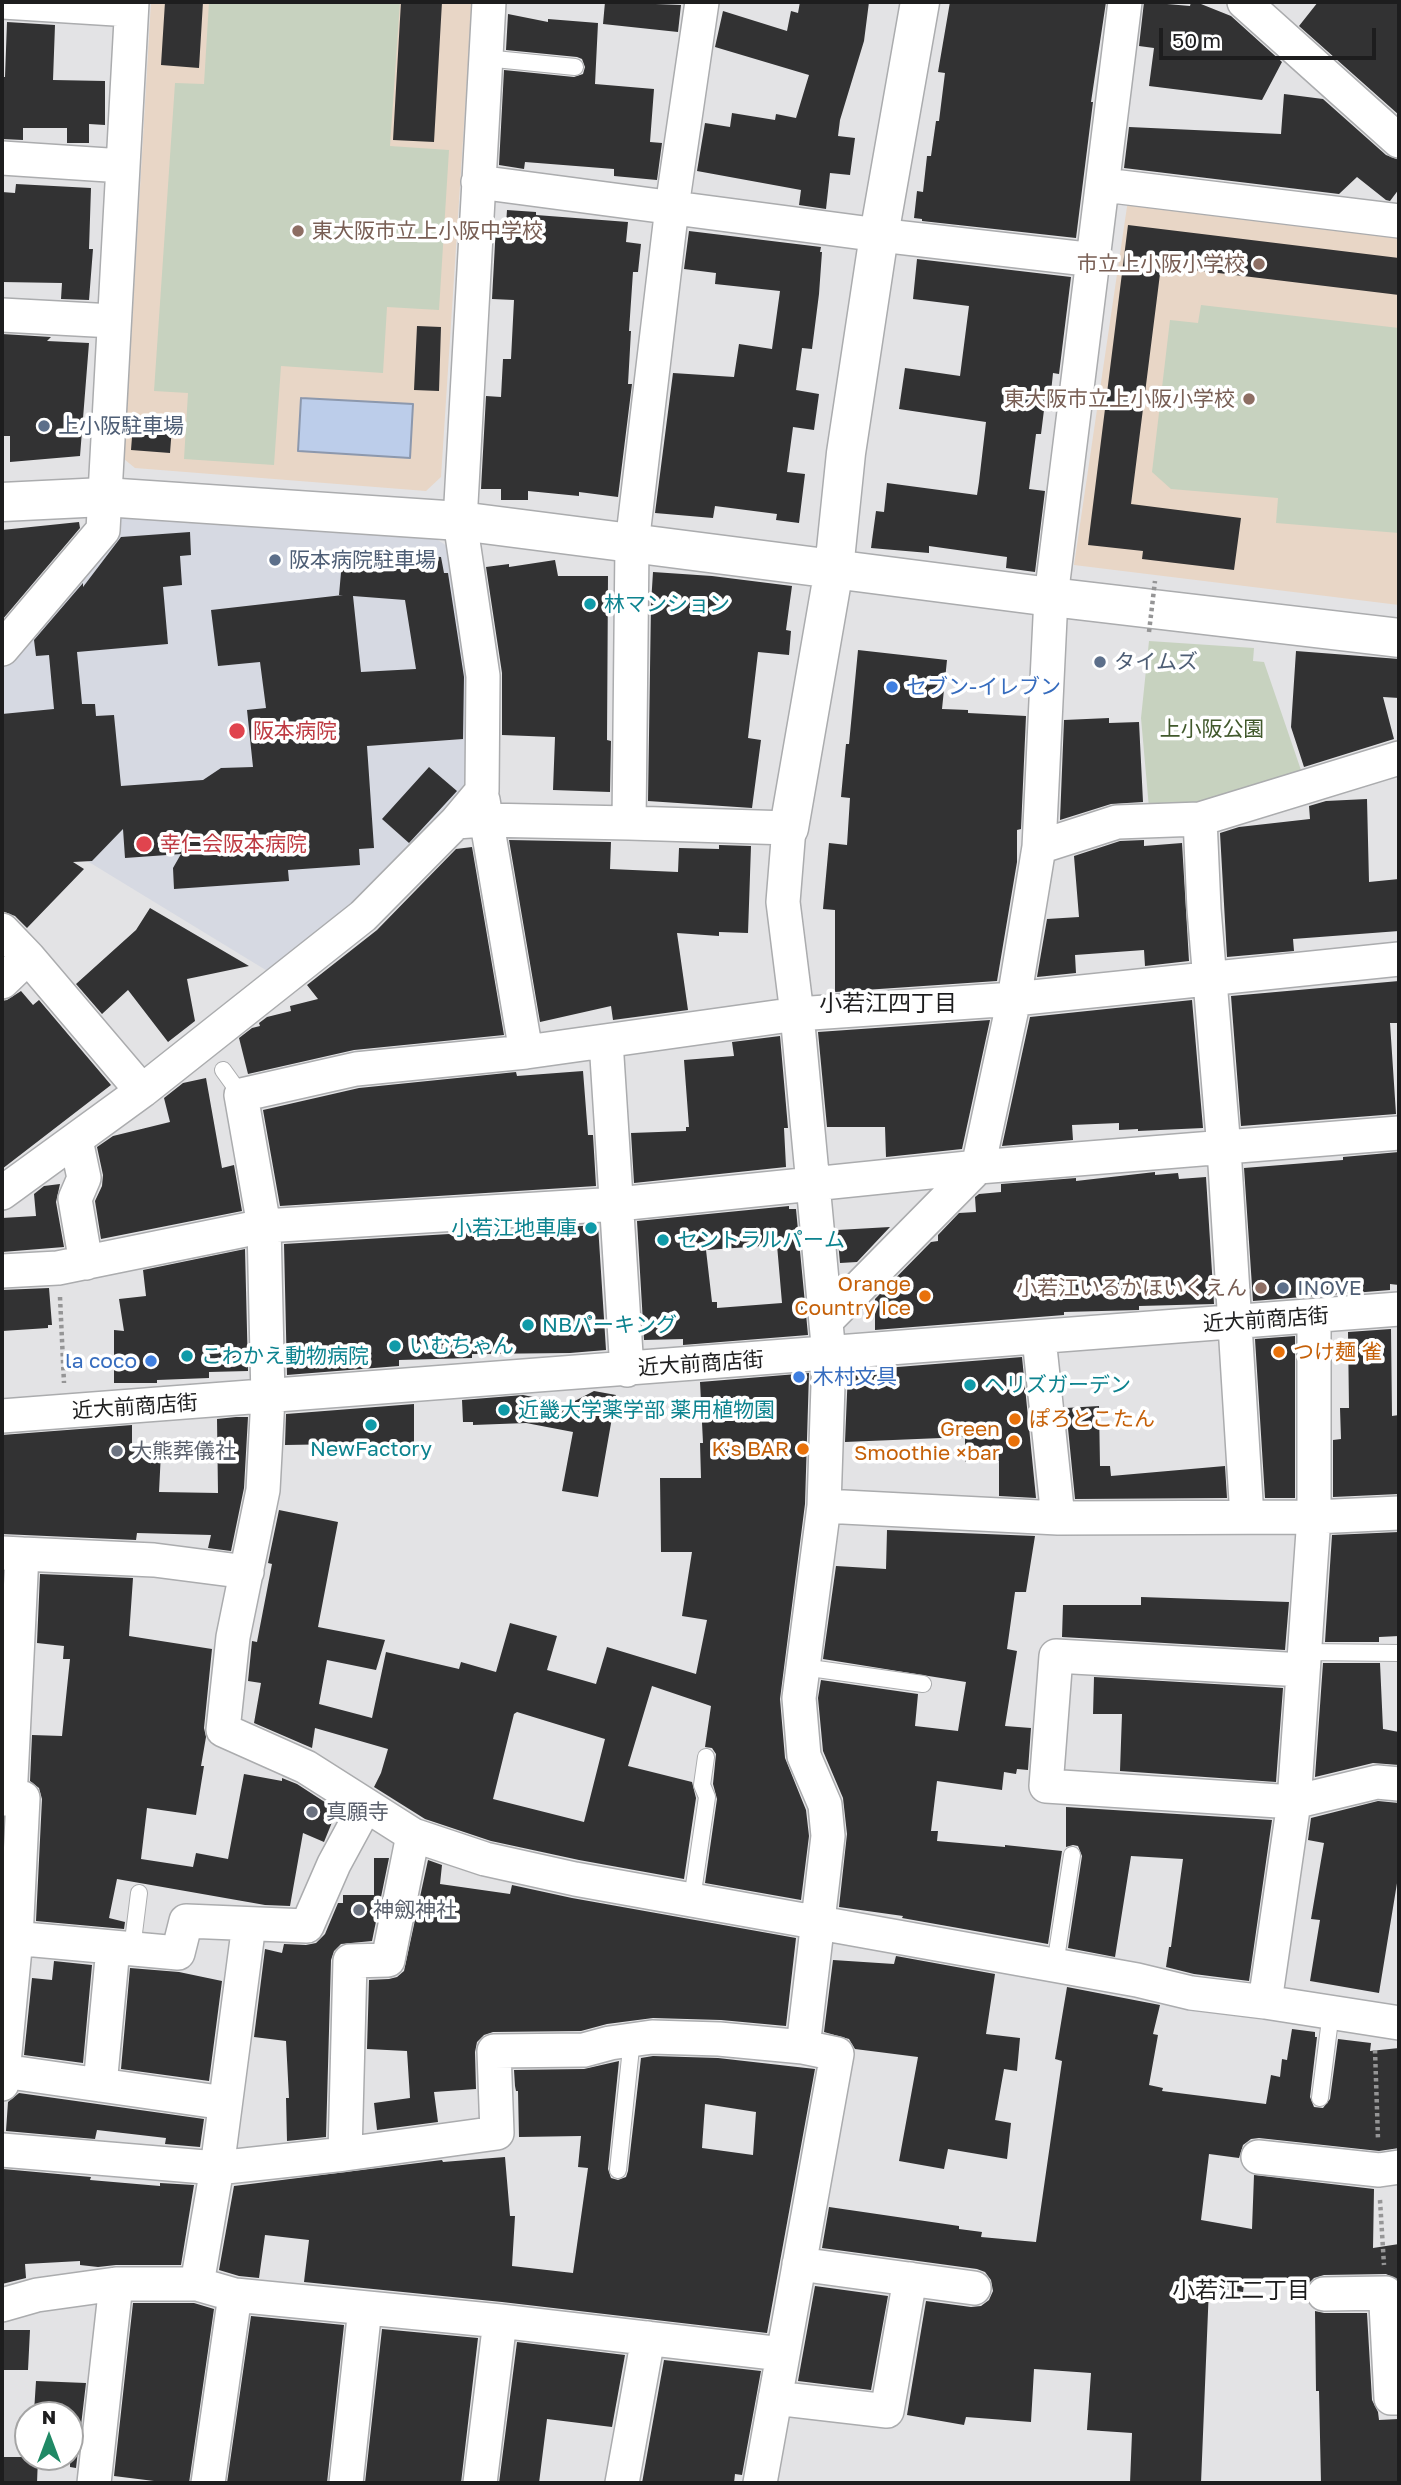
<!DOCTYPE html>
<meta charset="utf-8">
<style>
body{margin:0}
#map{position:relative;width:1401px;height:2485px;overflow:hidden;background:#e3e3e5;font-family:"Golos Text",sans-serif}
canvas{display:block}
.frame{position:absolute;inset:0;border:4px solid #1d1d1e;pointer-events:none}
.north{position:absolute;left:14px;top:2401px;width:70px;height:70px;box-sizing:border-box;background:#fff;border:2px solid #a5a5a5;border-radius:50%;rotate:0deg;font-size:19px;font-weight:700;line-height:28px;text-align:center;color:#1d1d1e}
.north::after{content:'';display:block;margin:auto;width:24px;height:32px;background:#208965;clip-path:polygon(50% 0,100% 100%,50% 72%,0 100%)}
.scale{position:absolute;left:1159px;top:28px;width:217px;height:32px;box-sizing:border-box;border:4px solid #1d1d1e;border-top:0;padding-left:9px;font-size:21px;line-height:24px;white-space:nowrap;color:#1d1d1e;-webkit-text-stroke:5px #fff;paint-order:stroke}
</style>
<div id="map">
<canvas width="1401" height="2485"></canvas>
<div class="frame"></div>
<div class="north">N</div>
<div class="scale">50 m</div>
</div>
<script>
const ctx = document.querySelector('canvas').getContext('2d');
ctx.lineJoin = 'round';
function fillPath(path, color) {
  ctx.fillStyle = color;
  ctx.fill(path, 'evenodd');
}
function shape(rows) {
  const path = new Path2D();
  for (const r of rows) {
    path.moveTo(r[0], r[1]);
    for (let i = 2; i < r.length; i += 2) path.lineTo(r[i], r[i + 1]);
  }
  return path;
}
function strokePath(path, color, width, dash) {
  ctx.strokeStyle = color;
  ctx.lineWidth = width;
  ctx.lineCap = dash ? 'butt' : 'round';
  ctx.setLineDash(dash || []);
  ctx.stroke(path);
}
function label(font, color, halo, rows, align = 'center') {
  ctx.font = font + ' "Golos Text","Noto Sans JP",sans-serif';
  ctx.lineWidth = 7;
  ctx.setLineDash([]);
  ctx.textBaseline = 'middle';
  ctx.strokeStyle = halo;
  ctx.fillStyle = color;
  for (const [text, x, y, turn = 0] of rows) {
    ctx.save();
    ctx.translate(x, y);
    ctx.rotate((+turn || 0) * Math.PI / 180);
    ctx.textAlign = isNaN(turn) ? turn : align;
    if (halo) ctx.strokeText(text, 0, 0);
    ctx.fillText(text, 0, 0);
    ctx.restore();
  }
}
const built = shape([
 [118,509,427,533,450,548,474,670,469,791,363,906,269,972,2,809,2,662]
]);
const education = shape([
 [151,2,472,2,441,477,426,491,135,468,124,459],
 [1128,200,1399,232,1399,605,1074,565]
]);
const green = shape([
 [209,2,400,2,390,146,449,150,439,310,387,307,383,373,281,366,274,465,184,459,188,393,154,391,175,83,204,84],
 [1201,305,1399,328,1399,533,1276,523,1278,498,1171,489,1152,472,1170,320,1198,323],
 [1149,641,1254,648,1253,661,1264,662,1303,776,1200,807,1149,808,1141,718]
]);
const water = shape([
 [301,398,413,404,410,458,298,451,301,398]
]);
const building = shape([
 [165,2,203,2,199,68,161,65],
 [401,2,442,2,434,142,393,140],
 [605,2,681,5,678,32,603,24],
 [800,2,869,2,864,41,840,120,838,136,855,138,850,175,830,173,826,209,799,205,801,190,697,171,705,123,730,127,732,113,775,120,776,114,796,118,809,75,715,47,723,11,787,31,791,11,798,13],
 [950,2,1106,2,1091,102,1093,102,1076,238,922,221,922,219,914,218,917,191,923,192,927,156,931,156,936,121,939,121,945,73,938,72],
 [1144,2,1190,6,1191,2,1196,2,1231,16,1282,62,1262,100,1149,86,1154,48,1139,46],
 [1318,2,1399,2,1399,115,1299,26],
 [508,14,548,22,548,19,598,23,595,84,654,89,650,142,662,143,657,180,614,176,614,169,525,162,524,169,499,165,504,70,574,77,583,74,585,67,582,59,577,57,506,50],
 [7,22,55,25,53,80,105,81,105,125,89,124,89,143,67,143,67,128,23,128,23,140,2,139,2,77,5,77],
 [1284,94,1323,99,1386,155,1399,160,1399,189,1390,201,1386,200,1357,177,1339,194,1124,168,1129,127,1281,134],
 [16,184,91,188,89,249,93,249,89,300,61,299,62,283,2,282,2,192,15,193],
 [507,210,536,212,536,215,628,222,626,242,641,244,638,272,633,272,629,331,631,331,628,384,632,384,618,497,579,492,579,496,528,491,528,500,501,500,501,489,481,489,486,396,501,397,503,359,511,359,514,300,492,299,496,225,506,225],
 [1128,225,1399,258,1399,295,1161,266,1131,504,1241,518,1234,570,1142,559,1143,551,1088,545],
 [689,231,821,247,820,252,822,252,819,294,812,349,802,348,796,390,819,394,814,430,793,427,787,472,805,474,799,523,776,520,777,514,715,506,713,518,655,513,673,373,734,377,739,344,772,349,780,291,715,284,716,273,684,269],
 [917,259,1071,277,1059,374,1053,373,1050,402,1045,402,1041,434,1036,434,1029,489,1045,491,1035,572,1006,568,1007,557,929,546,929,553,871,548,876,511,884,512,887,483,977,495,979,482,986,422,899,409,905,368,960,376,969,306,913,299],
 [417,326,441,327,439,391,414,390],
 [2,334,51,337,47,341,89,343,80,456,10,462,10,436,2,436],
 [133,424,172,427,170,453,131,450],
 [79,522,80,528,2,620,2,530],
 [190,532,191,555,180,556,182,585,163,587,168,644,77,652,82,704,95,704,96,716,114,715,121,786,203,780,221,768,253,767,247,710,266,708,260,662,218,666,211,610,343,595,339,595,343,550,441,557,444,573,448,573,464,677,463,739,367,746,374,848,359,849,360,865,288,870,289,881,174,889,173,868,181,854,125,858,123,829,92,861,73,862,84,869,27,928,15,916,2,911,2,714,54,709,49,655,36,656,34,640,83,583,83,587,121,537],
 [353,596,405,600,416,669,361,672],
 [555,560,558,576,608,576,607,740,611,741,610,792,553,790,555,737,502,735,502,673,486,567,509,564,509,567],
 [653,572,712,576,792,586,786,630,791,631,789,655,758,652,748,738,761,740,752,808,648,801,651,604],
 [858,650,947,660,942,709,968,710,968,713,1026,716,1021,829,1017,830,1017,862,997,981,835,992,835,910,823,909,829,843,847,845,850,798,841,797,846,744,849,744],
 [1296,651,1399,659,1399,698,1383,697,1394,739,1304,767,1291,727],
 [1109,718,1109,723,1139,722,1143,802,1111,804,1060,820,1064,720],
 [429,767,457,791,409,843,382,819],
 [1367,799,1369,882,1399,879,1399,931,1293,939,1294,951,1227,957,1220,833,1239,827,1310,819,1309,806,1326,801],
 [509,840,611,842,610,869,678,872,679,848,719,849,719,845,751,846,748,933,719,932,719,936,677,933,688,1010,613,1020,611,1006,540,1022],
 [1144,840,1144,846,1182,843,1189,961,1145,966,1144,950,1075,955,1076,973,1037,977,1047,919,1079,917,1074,856,1120,841],
 [472,847,504,1035,354,1050,248,1074,239,1038,252,1028,260,1026,259,1023,267,1017,291,1011,290,1006,318,999,307,985,377,930,456,849],
 [150,908,249,966,187,979,195,1021,168,1042,128,990,102,1014,76,984,136,930],
 [1399,981,1399,1023,1390,1023,1396,1114,1241,1126,1231,996],
 [21,991,33,1005,39,1000,111,1085,2,1169,2,1001,7,1000],
 [1192,1000,1203,1128,1138,1131,1138,1129,1119,1130,1119,1123,1072,1125,1073,1140,1002,1146,1030,1017],
 [990,1020,962,1149,886,1157,885,1127,827,1127,818,1032],
 [780,1036,788,1128,784,1128,786,1167,634,1183,631,1133,686,1131,686,1127,689,1127,684,1060,734,1056,732,1042],
 [583,1071,588,1135,593,1135,596,1186,280,1206,263,1110,359,1088,516,1072,517,1076],
 [206,1078,222,1168,234,1165,242,1211,101,1239,95,1201,102,1186,103,1175,97,1147,113,1136,170,1122,164,1098,183,1083],
 [1399,1152,1399,1285,1390,1284,1390,1290,1253,1301,1244,1168,1343,1160,1343,1157],
 [1155,1172,1155,1175,1178,1173,1179,1179,1206,1177,1214,1304,1139,1306,1139,1310,1064,1312,1064,1315,875,1330,875,1299,931,1242,938,1241,938,1235,959,1213,976,1212,975,1197,979,1194,1001,1192,1001,1184,1076,1178,1076,1181],
 [60,1184,56,1202,64,1247,2,1252,2,1218,36,1216,34,1194,44,1186],
 [789,1206,789,1209,796,1209,808,1335,683,1345,683,1339,644,1340,637,1221],
 [777,1245,782,1303,717,1308,717,1302,712,1302,706,1250],
 [598,1225,606,1350,570,1353,472,1354,472,1358,399,1360,399,1366,287,1375,284,1244],
 [890,1227,857,1262,840,1263,837,1230],
 [245,1249,248,1371,209,1372,209,1378,157,1380,157,1383,114,1383,114,1330,124,1331,119,1299,146,1296,143,1270],
 [49,1288,52,1325,48,1325,48,1328,2,1331,2,1290],
 [1391,1329,1392,1416,1399,1415,1399,1494,1333,1497,1333,1440,1341,1439,1340,1408,1349,1408,1348,1332],
 [1295,1336,1295,1498,1265,1498,1255,1339],
 [1022,1357,1036,1498,999,1496,999,1461,965,1462,965,1437,845,1442,848,1371],
 [809,1373,805,1504,780,1699,785,1758,806,1810,809,1836,801,1900,705,1883,717,1799,713,1784,716,1754,712,1748,705,1747,711,1706,652,1686,628,1766,692,1782,696,1798,684,1879,579,1860,491,1841,425,1819,374,1787,381,1773,388,1749,315,1728,312,1748,254,1723,261,1683,248,1681,252,1641,257,1642,272,1564,268,1563,279,1510,338,1522,318,1627,385,1640,376,1670,327,1660,319,1704,372,1718,386,1652,459,1669,461,1662,496,1672,510,1623,557,1636,547,1670,596,1684,607,1647,696,1674,707,1620,682,1616,692,1552,661,1552,660,1478,701,1478,700,1443,703,1443,700,1382],
 [517,1712,605,1739,584,1822,493,1799,514,1714],
 [594,1391,616,1395,598,1497,562,1491,573,1432,526,1423,473,1425,473,1422,463,1422,462,1400,523,1395,553,1401,553,1405,561,1403,569,1404],
 [414,1404,414,1445,343,1447,343,1444,285,1445,286,1414],
 [1099,1406,1100,1466,1110,1466,1111,1476,1225,1466,1227,1498,1075,1499,1066,1408],
 [236,1417,248,1417,244,1488,231,1551,208,1548,211,1535,137,1533,136,1540,2,1534,2,1435,132,1425,132,1451,161,1452,159,1492,218,1493,217,1419],
 [887,1530,1035,1536,1026,1592,1015,1592,1007,1649,1017,1651,1005,1726,1031,1728,1028,1770,1017,1769,1016,1774,1004,1772,1002,1790,937,1781,931,1831,938,1831,937,1841,1005,1847,1005,1845,1062,1851,1048,1944,902,1918,903,1916,839,1907,847,1834,843,1798,823,1751,818,1698,821,1680,918,1694,915,1726,958,1731,966,1682,823,1659,836,1566,886,1569],
 [1399,1532,1399,1636,1379,1637,1379,1642,1325,1642,1332,1535],
 [40,1574,133,1578,129,1636,212,1649,204,1728,206,1737,201,1766,204,1766,196,1815,147,1808,141,1859,193,1867,196,1853,228,1859,244,1774,282,1781,282,1778,297,1784,337,1810,324,1842,303,1833,290,1906,265,1905,117,1879,109,1918,125,1922,124,1929,36,1921,42,1799,39,1788,30,1781,32,1735,62,1736,70,1659,63,1659,64,1646,37,1643],
 [1141,1597,1289,1602,1285,1650,1062,1637,1063,1605,1141,1605],
 [1323,1663,1380,1663,1383,1729,1399,1732,1399,1765,1373,1763,1315,1777],
 [1094,1677,1283,1688,1276,1782,1120,1771,1122,1714,1093,1714],
 [1378,1801,1399,1803,1399,1871,1379,1993,1310,1981,1320,1920,1311,1919,1324,1843,1308,1840,1311,1818],
 [1066,1807,1272,1820,1249,1981,1194,1974,1166,1967,1169,1947,1171,1947,1183,1859,1131,1856,1115,1957,1068,1948,1082,1856,1078,1846,1073,1845,1066,1847],
 [374,1858,389,1858,372,1941,341,1944,334,1951,331,1960,326,2137,287,2141,286,2098,289,2098,286,2041,254,2037,265,1949,282,1953,284,1944,306,1945,316,1943,325,1934,338,1903,343,1903,343,1895,374,1895],
 [428,1860,442,1865,440,1884,510,1894,512,1885,572,1898,796,1938,786,2026,721,2020,653,2018,607,2024,581,2031,493,2032,484,2035,477,2042,475,2052,476,2089,434,2092,438,2122,377,2130,374,2103,410,2098,407,2051,367,2049,369,1980,389,1979,397,1977,404,1971],
 [896,1956,995,1974,986,2034,1020,2038,1017,2071,1004,2069,995,2120,1011,2123,1007,2159,948,2149,944,2169,899,2161,918,2057,855,2049,849,2039,824,2032,833,1960,894,1964],
 [54,1961,92,1965,83,2063,24,2055,32,1978,52,1980],
 [130,1968,179,1972,222,1981,209,2081,121,2069],
 [1067,1987,1160,2005,1153,2034,1158,2035,1149,2085,1163,2088,1162,2091,1266,2104,1271,2075,1280,2077,1282,2059,1287,2060,1292,2029,1315,2032,1315,2037,1317,2037,1310,2097,1314,2107,1323,2108,1330,2099,1338,2039,1371,2043,1370,2051,1399,2048,1399,2148,1379,2151,1259,2138,1251,2139,1243,2145,1239,2158,1209,2154,1201,2220,1252,2229,1254,2175,1374,2189,1373,2248,1399,2244,1399,2280,1386,2274,1324,2275,1314,2278,1308,2284,1244,2284,1243,2292,1209,2287,1201,2483,1130,2483,1132,2433,1087,2430,1091,2373,1034,2369,1031,2422,966,2417,964,2425,907,2415,926,2301,971,2307,981,2306,989,2300,993,2291,991,2280,985,2272,977,2269,822,2248,829,2207,959,2226,959,2229,982,2232,981,2237,1036,2242,1062,2061,1055,2059],
 [653,2056,718,2058,815,2069,767,2333,502,2302,304,2282,309,2240,265,2235,259,2278,239,2276,219,2270,234,2186,442,2160,443,2162,505,2157,510,2216,515,2216,512,2266,573,2273,588,2168,578,2167,581,2136,519,2137,518,2091,516,2091,515,2086,514,2070,584,2069,619,2061,608,2169,611,2178,618,2180,626,2177,628,2171,641,2058],
 [705,2104,756,2112,753,2155,702,2148],
 [19,2093,204,2119,200,2147,165,2144,166,2138,97,2130,95,2139,6,2131,8,2102],
 [3,2169,91,2177,90,2180,160,2186,160,2183,194,2185,181,2265,116,2265,98,2267,80,2265,80,2261,25,2264,26,2278,2,2284],
 [815,2286,888,2296,871,2390,798,2381],
 [133,2303,194,2303,214,2309,189,2483,170,2483,114,2476],
 [1315,2311,1324,2313,1367,2313,1372,2400,1378,2412,1379,2420,1399,2419,1399,2483,1321,2483,1319,2391,1316,2391],
 [251,2316,344,2325,327,2483,227,2483],
 [382,2329,478,2338,461,2483,365,2483],
 [2,2330,30,2330,28,2370,2,2370],
 [517,2342,625,2355,612,2427,547,2419,539,2483,499,2483],
 [664,2360,761,2371,742,2475,735,2474,734,2483,642,2483],
 [36,2381,86,2383,76,2468,70,2467,70,2414,34,2412],
 [2,2457,38,2457,37,2483,2,2483]
]);
const path = shape([
 [60,1297,64,1383],
 [1375,2050,1378,2139],
 [1380,2200,1384,2265]
]);
const lane = shape([
 [485,58,575,67],
 [223,1070,241,1095],
 [1304,1652,1399,1653],
 [803,1667,923,1684],
 [692,1899,707,1797,702,1785,706,1757],
 [132,1949,139,1893],
 [1055,1965,1072,1855],
 [1320,2098,1331,2012],
 [618,2170,632,2039]
]);
const street = shape([
 [3,2,131,10],
 [1125,2,1051,597,1039,847,1117,822,1200,819,1204,909,1224,1149,1247,1517],
 [1244,2,1399,141],
 [2,158,123,166],
 [478,182,879,235,1095,260],
 [1104,185,1399,221],
 [2,315,113,321],
 [2,649,103,530,132,2],
 [483,800,526,1052],
 [1200,819,1399,758],
 [456,822,482,791,483,676,460,521,489,2],
 [629,823,632,544,672,207,702,2],
 [2,930,28,957,142,1091],
 [1399,959,1014,999,797,1014,526,1052,356,1069,241,1095,264,1226,268,1398,263,1490,233,1637,223,1730,306,1767,413,1835,485,1859,575,1879,1137,1980,1191,1993,1265,2002,1399,2023],
 [2,982,28,957],
 [606,1041,627,1370],
 [76,1140,84,1178,75,1199,86,1263],
 [2,1193,142,1091,363,916,456,822,484,820,629,823,789,828,783,902,797,1014,829,1355,824,1506,799,1698,804,1756,825,1805,828,1836,803,2047,837,2054,760,2483],
 [2,1271,58,1268,264,1226,618,1204,978,1167,1399,1133],
 [826,1321,978,1167,1014,999,1039,847],
 [1039,1338,1058,1518],
 [2,1416,1399,1309],
 [824,1506,1058,1518,1314,1517,1399,1513],
 [2,1553,22,1554,10,1799],
 [22,1554,154,1560,247,1572],
 [1303,1670,1056,1656,1046,1786,1294,1802,1377,1782,1399,1784],
 [2,1799,23,1798,16,1938,2,2084],
 [2,1937,178,1953,186,1921,307,1926,334,1864,366,1805],
 [1265,2002,1294,1802,1314,1517,1314,1317],
 [3,2071,225,2103],
 [100,2085,113,1948],
 [2,2150,217,2168,345,2154,497,2133,494,2051,584,2050,610,2043,652,2037,719,2039,803,2047],
 [345,2154,350,1961,388,1960,413,1835],
 [1258,2157,1379,2170,1399,2167],
 [799,2264,974,2288],
 [197,2284,217,2168,249,1924],
 [1324,2294,1386,2293,1386,2304,1399,2302],
 [1386,2304,1391,2398,1399,2398],
 [2,2305,37,2295,116,2284,197,2284,235,2295,500,2321,782,2354],
 [775,2398,887,2411,910,2279],
 [94,2483,116,2284],
 [208,2483,235,2295],
 [346,2483,365,2308],
 [480,2483,500,2321],
 [622,2483,648,2338]
]);
const secondary = shape([
 [2,502,104,497,460,521,1051,597,1399,638],
 [789,828,834,569,846,453,879,235,920,2]
]);
const pathBridge = shape([
 [1149,632,1155,581]
]);
const markers = [
 [298,231,7,"#8d6e63"],
 [1259,264,7,"#8d6e63"],
 [1249,399,7,"#8d6e63"],
 [44,426,7,"#5c6f8a"],
 [275,560,7,"#5c6f8a"],
 [590,604,7,"#0f9aa8"],
 [1100,662,7,"#5c6f8a"],
 [892,687,7,"#3f7fe0"],
 [237,731,9,"#e0444e"],
 [144,844,9,"#e0444e"],
 [591,1228,7,"#0f9aa8"],
 [663,1240,7,"#0f9aa8"],
 [1261,1288,7,"#8d6e63"],
 [1283,1288,7,"#5c6f8a"],
 [925,1296,7,"#e8710a"],
 [528,1325,7,"#0f9aa8"],
 [395,1346,7,"#0f9aa8"],
 [1279,1352,7,"#e8710a"],
 [187,1356,7,"#0f9aa8"],
 [151,1361,7,"#3f7fe0"],
 [799,1377,7,"#3f7fe0"],
 [970,1385,7,"#0f9aa8"],
 [504,1410,7,"#0f9aa8"],
 [1015,1419,7,"#e8710a"],
 [371,1425,7,"#0f9aa8"],
 [1014,1441,7,"#e8710a"],
 [803,1449,7,"#e8710a"],
 [117,1451,7,"#6b7280"],
 [312,1812,7,"#6b7280"],
 [359,1910,7,"#6b7280"]
];
const educationNames = [
 ["東大阪市立上小阪中学校",312,231,"left"],
 ["市立上小阪小学校",1245,264],
 ["東大阪市立上小阪小学校",1235,399],
 ["小若江いるかほいくえん",1247,1288]
];
const serviceNames = [
 ["上小阪駐車場",58,426],
 ["阪本病院駐車場",289,560],
 ["タイムズ",1114,662],
 ["INOVE",1297,1288]
];
const cultureNames = [
 ["林マンション",604,604],
 ["小若江地車庫",577,1228,"right"],
 ["セントラルパーム",677,1240],
 ["NBパーキング",542,1325],
 ["いむちゃん",409,1346],
 ["こわかえ動物病院",201,1356],
 ["ヘリズガーデン",984,1385],
 ["近畿大学薬学部 薬用植物園",518,1410],
 ["NewFactory",371,1449,"center"]
];
const shopNames = [
 ["セブン-イレブン",906,687],
 ["la coco",137,1361,"right"],
 ["木村文具",813,1377]
];
const parkNames = [
 ["上小阪公園",1212,729]
];
const healthNames = [
 ["阪本病院",253,731],
 ["幸仁会阪本病院",160,844]
];
const foodNames = [
 ["Orange",911,1284],
 ["Country Ice",911,1308],
 ["つけ麺 雀",1293,1352,"left"],
 ["ぽろとこたん",1029,1419,"left"],
 ["Green",1000,1429],
 ["Smoothie ×bar",1000,1453],
 ["K's BAR",789,1449]
];
const streetNames = [
 ["近大前商店街",1266,1320,-4],
 ["近大前商店街",701,1364,-4],
 ["近大前商店街",135,1407,-4]
];
const worshipNames = [
 ["大熊葬儀社",131,1451],
 ["真願寺",326,1812],
 ["神劔神社",373,1910]
];
const neighbourhoodNames = [
 ["小若江四丁目",888,1004],
 ["小若江二丁目",1241,2291]
];
fillPath(built, '#d6d9e2');
fillPath(education, '#e8d6c6');
fillPath(green, '#c7d2bf');
fillPath(water, '#bccdea');
strokePath(water, '#8c98ad', 2);
fillPath(building, '#323233');
strokePath(lane, '#abacae', 18);
strokePath(street, '#abacae', 36);
strokePath(secondary, '#abacae', 41);
strokePath(path, '#959596', 4.5, [3.5, 3.5]);
strokePath(lane, '#fff', 16);
strokePath(street, '#fff', 33);
strokePath(secondary, '#fff', 38);
strokePath(pathBridge, '#959596', 4.5, [3.5, 3.5]);
for (const [x, y, r, color] of markers) {
  const dot = new Path2D();
  dot.arc(x, y, r, 0, 2 * Math.PI);
  ctx.fillStyle = color;
  ctx.fill(dot);
  strokePath(dot, '#fff', 2.5);
}
label('21px', '#785e54', '#fff', educationNames, 'right');
label('21px', '#4e5e75', '#fff', serviceNames, 'left');
label('21px', '#0d838f', '#fff', cultureNames, 'left');
label('21px', '#366cbe', '#fff', shopNames, 'left');
label('21px', '#41592c', '#fff', parkNames);
label('21px', '#be3a42', '#fff', healthNames, 'left');
label('21px', '#c56008', '#fff', foodNames, 'right');
label('21px', '#1d1d1e', '#fff', streetNames);
label('21px', '#5b616d', '#fff', worshipNames, 'left');
label('23px', '#1d1d1e', '#fff', neighbourhoodNames);
</script>
